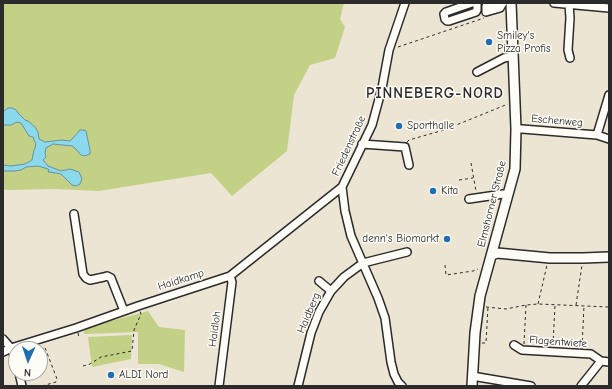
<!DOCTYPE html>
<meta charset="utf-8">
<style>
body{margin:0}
#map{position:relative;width:612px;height:389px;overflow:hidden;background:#ece5d3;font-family:"Comic Neue",sans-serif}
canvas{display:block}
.frame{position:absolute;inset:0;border:4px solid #2b2b2b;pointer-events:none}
.north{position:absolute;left:8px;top:341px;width:40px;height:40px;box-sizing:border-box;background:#fdfcf7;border:1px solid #a9a8a5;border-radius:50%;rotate:183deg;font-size:11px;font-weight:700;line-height:16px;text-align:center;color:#2b2b2b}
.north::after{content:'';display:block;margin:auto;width:14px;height:18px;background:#1f6fb2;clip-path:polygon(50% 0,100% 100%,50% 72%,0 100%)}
</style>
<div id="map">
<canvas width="612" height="389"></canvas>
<div class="frame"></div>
<div class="north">N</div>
</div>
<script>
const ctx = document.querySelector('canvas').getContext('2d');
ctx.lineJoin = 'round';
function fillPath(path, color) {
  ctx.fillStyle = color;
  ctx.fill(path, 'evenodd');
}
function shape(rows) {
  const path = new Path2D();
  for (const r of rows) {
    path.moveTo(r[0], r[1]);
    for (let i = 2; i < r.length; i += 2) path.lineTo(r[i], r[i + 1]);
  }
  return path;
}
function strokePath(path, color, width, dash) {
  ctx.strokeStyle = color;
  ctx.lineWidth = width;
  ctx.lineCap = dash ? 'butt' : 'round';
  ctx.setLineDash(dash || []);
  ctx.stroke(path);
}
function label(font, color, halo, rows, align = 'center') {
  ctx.font = font + ' "Comic Neue",sans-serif';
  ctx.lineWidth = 3;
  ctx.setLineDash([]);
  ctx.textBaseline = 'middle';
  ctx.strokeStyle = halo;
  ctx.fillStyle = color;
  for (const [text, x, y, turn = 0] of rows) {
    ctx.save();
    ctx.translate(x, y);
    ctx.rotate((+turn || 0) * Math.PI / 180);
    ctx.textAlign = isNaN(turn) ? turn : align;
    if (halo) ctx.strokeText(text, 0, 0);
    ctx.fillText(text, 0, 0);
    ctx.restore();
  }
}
const green = shape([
 [3,3,344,3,340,19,345,27,335,58,310,65,294,95,287,151,232,196,211,173,99,191,55,189,8,190,3,189],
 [148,311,159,327,185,330,184,372,159,364,138,364,138,332,84,334,84,328],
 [132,335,131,359,92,367,88,337]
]);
const water = shape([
 [8,108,12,108,16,110,19,114,25,120,28,121,35,127,38,132,39,139,45,142,62,140,70,141,72,139,80,130,83,130,86,131,90,150,90,154,84,156,81,155,75,148,72,146,53,144,46,148,45,153,46,157,43,160,48,166,61,171,65,170,66,170,70,169,79,172,82,179,80,184,76,186,72,185,61,174,50,172,48,172,49,170,48,169,38,166,26,167,21,170,14,171,3,171,3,165,11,166,25,164,32,160,34,150,35,148,36,143,34,141,34,139,33,137,29,136,21,123,17,122,11,125,3,125,3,112,8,108]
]);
const path = shape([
 [398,47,484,18],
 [407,142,409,140,444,130,508,104],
 [471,163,476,191],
 [459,180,473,178],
 [445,265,446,275,473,271,478,269],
 [538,304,547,265],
 [576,305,582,265],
 [486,307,506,309,526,305,538,304,609,307],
 [78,333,79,338],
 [482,343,486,343,488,307],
 [524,344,526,305],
 [553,345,555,305],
 [582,347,584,306],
 [83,366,90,364,101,357,132,351,134,330,141,314,140,311],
 [42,386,56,382,57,379,44,345]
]);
const minor = shape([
 [472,3,446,12,444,14,445,19,447,21,449,21,476,12,477,10,477,3],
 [495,3,486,6,486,12,500,8,503,3],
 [554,3,609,8],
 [569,4,570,18,568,50,570,58],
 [477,72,504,58,513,56],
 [516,129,522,129,597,135,609,139],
 [597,135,609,95],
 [362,144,405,147,409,165],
 [469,199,503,194,508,195],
 [74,214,83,274,86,278,90,280,104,277,107,276,111,278,124,311],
 [319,281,331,291],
 [3,339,11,348,16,360],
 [514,345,522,350,591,354,601,361,609,362],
 [3,352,11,348,76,328,138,306,230,276,342,187],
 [19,373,22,386],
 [472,376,531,386],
 [219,386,232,282,230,276],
 [298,386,311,333,319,312,331,291,344,277,363,263,407,252],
 [402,386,398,382,394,374,391,362,385,318,378,298,351,236,345,211,342,187,372,125,382,88,389,50,405,3],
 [581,386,601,361]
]);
const major = shape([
 [492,255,497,253,550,258,583,258,609,257],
 [472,386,475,333,480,296,515,169,516,129,511,3]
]);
const markers = [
 [489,42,4,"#1f6fb2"],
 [399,126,4,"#1f6fb2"],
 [433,191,4,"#1f6fb2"],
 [447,239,4,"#1f6fb2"],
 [111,375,4,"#1f6fb2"]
];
const poiNames = [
 ["Smiley's",497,36],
 ["Pizza Profis",497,49],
 ["Sporthalle",407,126],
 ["Kita",441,191],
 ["denn's Biomarkt",439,239,"right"],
 ["ALDI Nord",119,375]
];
const streetNames = [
 ["Eschenweg",557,121,5],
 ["Friedenstraße",349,146,-65],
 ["Elmshorner Straße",492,204,-76],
 ["Haidkamp",181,280,-18],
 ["Haidberg",309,313,-67],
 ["Haidloh",215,329,-82],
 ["Flagentwiete",558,342,4]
];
const districtNames = [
 ["PINNEBERG-NORD",435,94]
];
fillPath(green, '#c2d185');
fillPath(water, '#8cd8ec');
strokePath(water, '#65939f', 1);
strokePath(minor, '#2b2b2b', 10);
strokePath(major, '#2b2b2b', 12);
strokePath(path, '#2b2b2b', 1, [3, 3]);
strokePath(minor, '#fdfcf7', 7);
strokePath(major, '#fdfcf7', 9);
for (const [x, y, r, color] of markers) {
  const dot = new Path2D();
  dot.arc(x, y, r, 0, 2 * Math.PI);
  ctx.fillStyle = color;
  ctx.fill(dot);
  strokePath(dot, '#fdfcf7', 1.5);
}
label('11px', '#2b2b2b', '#fdfcf7', poiNames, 'left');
label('11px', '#2b2b2b', '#fdfcf7', streetNames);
ctx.letterSpacing = '1px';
label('bold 15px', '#2b2b2b', '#fdfcf7', districtNames);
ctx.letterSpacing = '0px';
</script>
